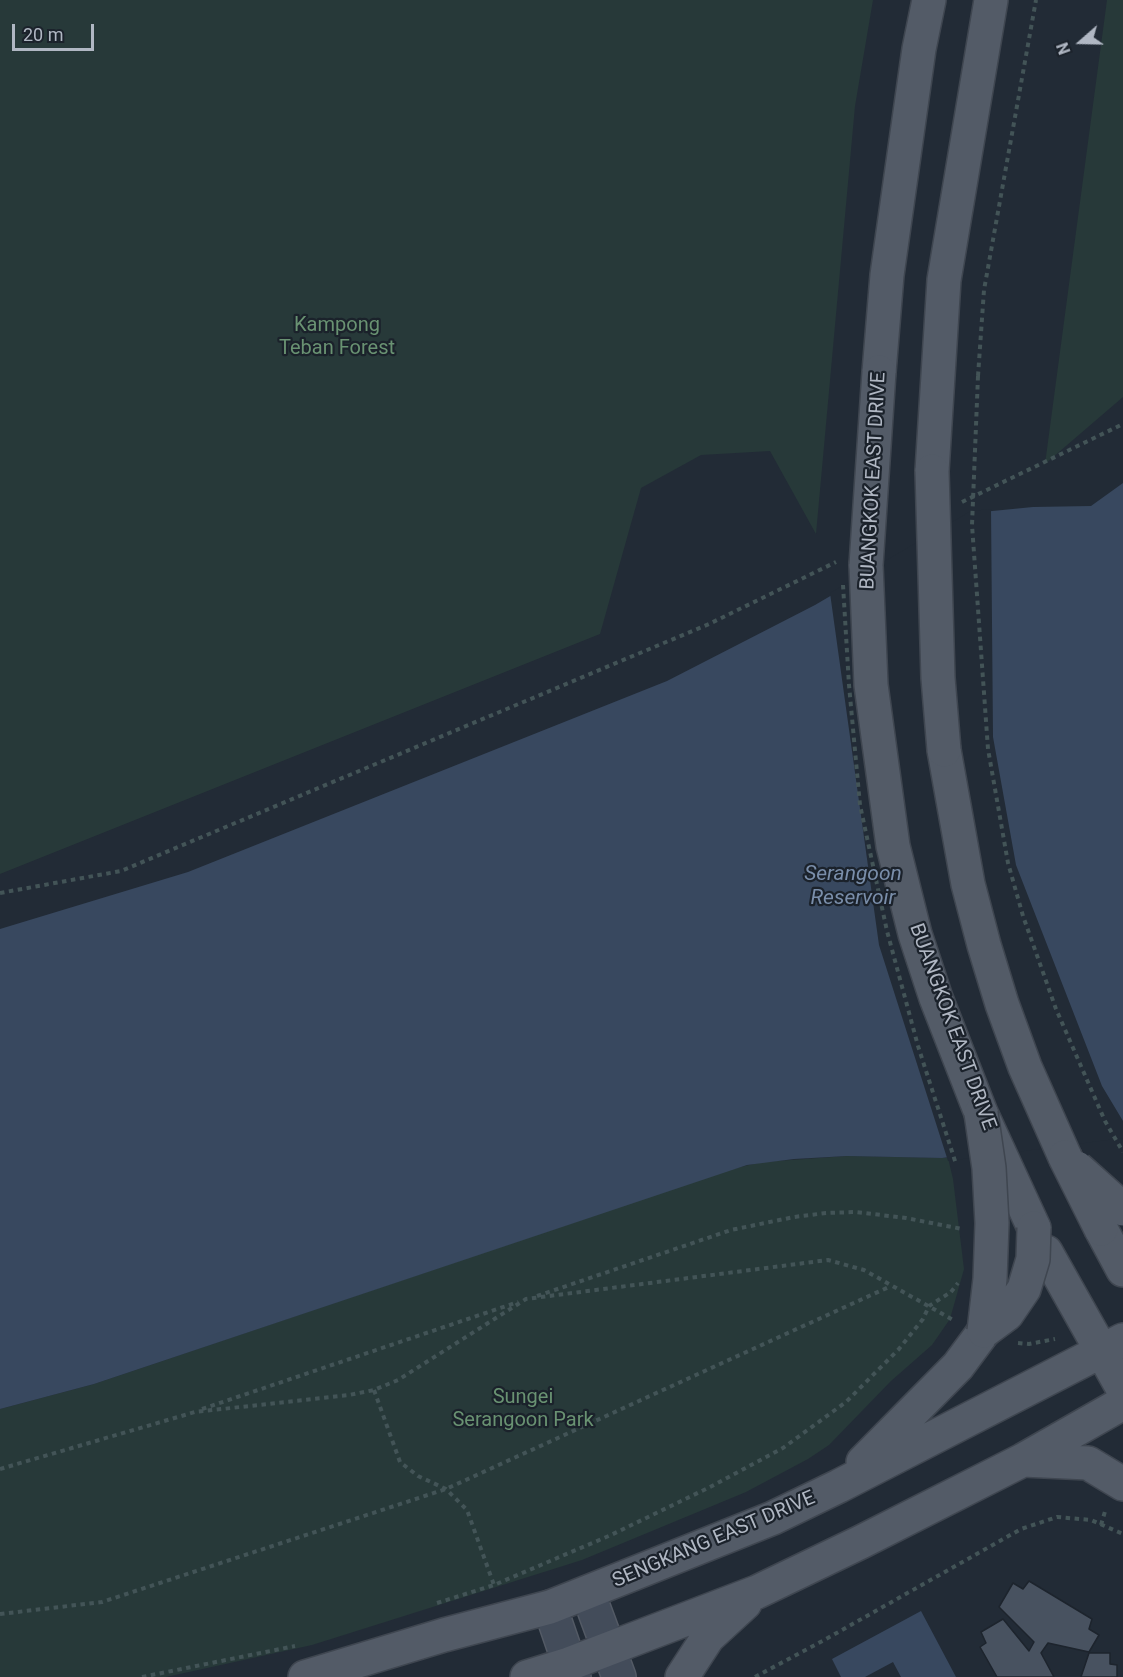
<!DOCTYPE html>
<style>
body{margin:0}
#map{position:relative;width:1123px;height:1677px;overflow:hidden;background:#222b36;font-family:Roboto,sans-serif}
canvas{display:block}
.north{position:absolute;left:1051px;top:12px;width:60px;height:60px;-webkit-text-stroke:4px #1b222b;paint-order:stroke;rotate:250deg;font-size:16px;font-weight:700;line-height:24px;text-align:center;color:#b0b7c3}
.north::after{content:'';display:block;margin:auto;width:21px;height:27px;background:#b0b7c3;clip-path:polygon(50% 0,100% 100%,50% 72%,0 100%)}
.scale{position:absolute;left:12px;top:24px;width:82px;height:27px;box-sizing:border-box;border:3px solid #b0b7c3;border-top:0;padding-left:8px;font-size:18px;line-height:21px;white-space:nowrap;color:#b0b7c3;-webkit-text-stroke:4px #1b222b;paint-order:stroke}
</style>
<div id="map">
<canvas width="1123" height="1677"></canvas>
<div class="north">N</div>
<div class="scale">20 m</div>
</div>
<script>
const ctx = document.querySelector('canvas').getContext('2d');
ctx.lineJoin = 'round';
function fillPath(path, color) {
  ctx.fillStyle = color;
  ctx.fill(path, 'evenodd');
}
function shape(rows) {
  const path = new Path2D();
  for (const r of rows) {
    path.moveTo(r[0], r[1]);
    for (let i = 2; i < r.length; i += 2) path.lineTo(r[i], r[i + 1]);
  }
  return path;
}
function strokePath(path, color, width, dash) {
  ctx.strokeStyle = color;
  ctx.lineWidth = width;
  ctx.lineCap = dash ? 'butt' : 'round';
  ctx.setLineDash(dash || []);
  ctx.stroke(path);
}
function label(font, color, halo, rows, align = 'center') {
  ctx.font = font + ' Roboto,sans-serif';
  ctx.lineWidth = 4.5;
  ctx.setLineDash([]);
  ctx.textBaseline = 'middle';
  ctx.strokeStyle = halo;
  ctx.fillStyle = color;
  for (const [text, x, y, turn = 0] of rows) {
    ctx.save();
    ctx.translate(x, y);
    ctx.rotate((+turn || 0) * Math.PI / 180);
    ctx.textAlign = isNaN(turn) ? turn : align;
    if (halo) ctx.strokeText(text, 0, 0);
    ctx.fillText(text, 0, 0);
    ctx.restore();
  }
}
const green = shape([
 [0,0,873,0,855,106,816,534,770,451,701,455,641,488,600,634,0,874],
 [1107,0,1123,0,1123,397,1045,464],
 [847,1156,948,1158,953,1179,964,1269,950,1319,932,1345,891,1381,829,1445,808,1459,746,1492,582,1560,312,1645,166,1677,0,1677,0,1409,94,1384,732,1169,762,1162]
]);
const water = shape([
 [1123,483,1123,1135,942,1158,847,1156,794,1159,747,1165,94,1384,0,1409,0,929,188,872,667,681,815,605,972,513,1033,507,1091,506],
 [921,1611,956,1677,901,1677,893,1662,865,1677,841,1677,832,1659]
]);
const pier = shape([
 [991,509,993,737,1016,865,1102,1086,1123,1121,1123,1138,948,1161,879,945,830,593,971,511]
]);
const building = shape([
 [1029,1581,1092,1619,1089,1629,1099,1635,1089,1652,1048,1643,1041,1653,1054,1677,997,1677,980,1647,986,1643,981,1632,1003,1619,1029,1651,1034,1642,999,1607,1013,1583,1023,1589,1029,1581],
 [1089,1653,1110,1653,1110,1664,1117,1665,1117,1677,1081,1677,1089,1653]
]);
const path = shape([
 [978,376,984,290,1036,0],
 [962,502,1123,424],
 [0,893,121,871,709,624,836,562],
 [537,1296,731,1230,794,1217,826,1213,856,1212,906,1218,962,1229],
 [1018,1343,1029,1344,1055,1339],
 [374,1390,400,1462,418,1476,446,1489,467,1510,494,1585],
 [202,1409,518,1302],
 [0,1469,195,1412,349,1395,374,1390,398,1380,526,1299,828,1260,864,1270,955,1321],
 [1101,1525,1106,1508],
 [437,1603,494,1585,611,1535,710,1487,783,1448,846,1402,899,1349,923,1319,929,1306,951,1292],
 [0,1614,102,1602,446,1489,891,1286],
 [142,1677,295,1646],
 [755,1677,826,1639,1021,1529,1057,1517,1091,1520,1123,1534]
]);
const secondary = shape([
 [588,1593,619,1677],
 [550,1607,574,1677]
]);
const primary = shape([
 [879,372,887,275,919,49,929,0],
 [932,471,944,280,991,0],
 [866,565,871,685,893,846,915,934,936,998,981,1113,1034,1228],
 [944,750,968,884,984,945,1002,1004,1025,1067,1065,1157],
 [1101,1229,1123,1270],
 [1046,1252,1123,1389],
 [1023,1460,1088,1463,1123,1484],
 [863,1462,958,1366,984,1331],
 [305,1677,444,1635,550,1607,773,1518,839,1486,1123,1340],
 [527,1677,569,1664,757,1592,861,1542,1023,1460,1123,1403],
 [682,1677,708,1637,745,1603]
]);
const pathBridge = shape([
 [978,376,972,525,988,749,1008,863,1023,916,1056,1009,1105,1121,1123,1152],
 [843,585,849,685,860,805,887,931,918,1046,956,1164],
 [951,1292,958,1283]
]);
const primaryBridge = shape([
 [932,471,938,678,944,750],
 [866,565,879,372],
 [981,1113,989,1168,992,1223,990,1279,984,1331],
 [1065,1157,1101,1229],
 [1077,1168,1123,1209],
 [984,1331,1007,1314,1024,1289,1033,1259,1034,1228]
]);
const parkNames = [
 ["Kampong",337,326],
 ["Teban Forest",337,349],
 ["Sungei",523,1398],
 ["Serangoon Park",523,1421]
];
const streetNames = [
 ["BUANGKOK EAST DRIVE",874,481,-87],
 ["BUANGKOK EAST DRIVE",952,1027,70],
 ["SENGKANG EAST DRIVE",714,1540,-23]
];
const waterNames = [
 ["Serangoon",853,875],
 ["Reservoir",853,899]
];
fillPath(green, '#273939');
fillPath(water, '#38485f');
fillPath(pier, '#222b36');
fillPath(building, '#485260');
strokePath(building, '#1d242d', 1.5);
strokePath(secondary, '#535a65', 36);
strokePath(primary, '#3f4650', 36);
strokePath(path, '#435457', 4, [4.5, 4.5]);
strokePath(secondary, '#434c5a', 33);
strokePath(primary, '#535b67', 33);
strokePath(primaryBridge, '#3f4650', 36, []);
strokePath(pathBridge, '#435457', 4, [4.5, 4.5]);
strokePath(primaryBridge, '#535b67', 33);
label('20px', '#699272', '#1b222b', parkNames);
label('20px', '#b0b7c3', '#1b222b', streetNames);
label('italic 21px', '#7a8eaa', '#1b222b', waterNames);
</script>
